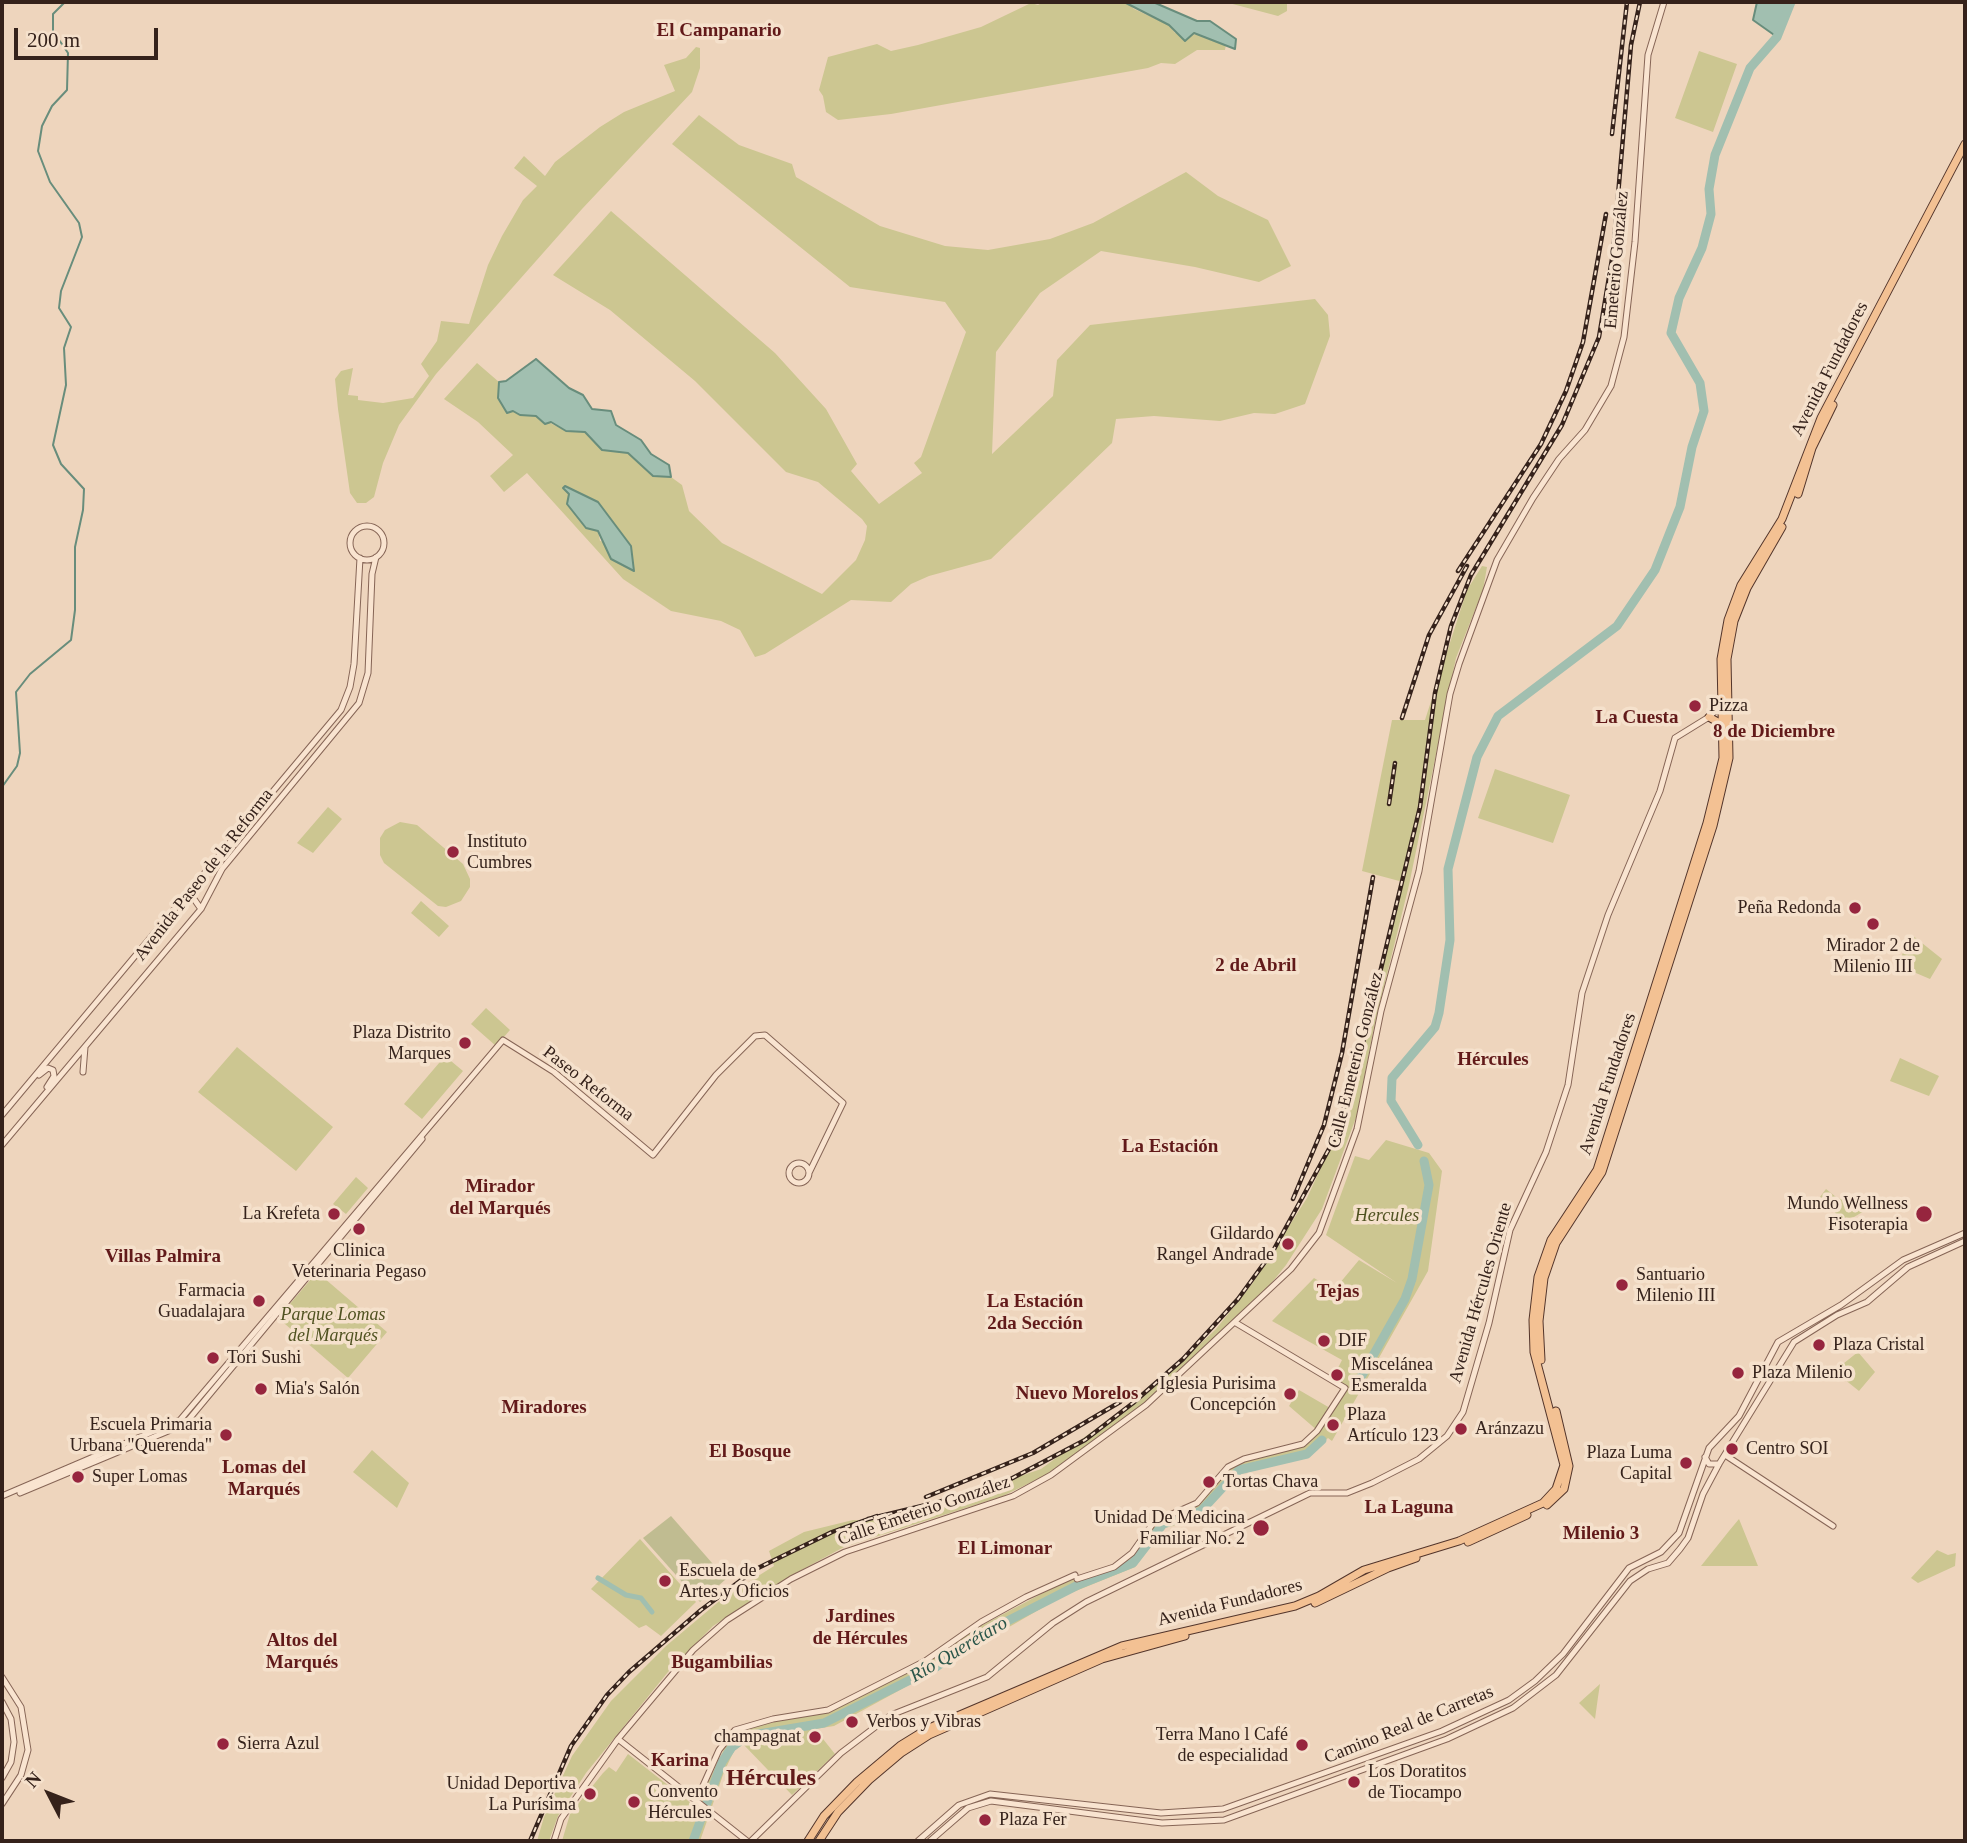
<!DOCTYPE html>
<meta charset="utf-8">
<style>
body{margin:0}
#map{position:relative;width:1967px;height:1843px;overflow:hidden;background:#eed5bd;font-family:"Times New Roman",serif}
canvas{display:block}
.frame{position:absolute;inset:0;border:4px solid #35221b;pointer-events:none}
.north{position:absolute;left:14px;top:1759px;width:70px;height:70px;-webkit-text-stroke:5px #f5e1cc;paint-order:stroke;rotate:312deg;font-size:19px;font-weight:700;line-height:28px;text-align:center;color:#35221b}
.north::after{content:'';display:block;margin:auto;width:24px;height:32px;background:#35221b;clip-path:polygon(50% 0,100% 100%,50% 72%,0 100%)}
.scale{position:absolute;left:14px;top:28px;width:144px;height:32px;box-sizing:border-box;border:4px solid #35221b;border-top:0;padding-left:9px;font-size:21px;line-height:24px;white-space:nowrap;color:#35221b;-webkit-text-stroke:5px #f5e1cc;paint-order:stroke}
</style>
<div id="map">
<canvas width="1967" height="1843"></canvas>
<div class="frame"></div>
<div class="north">N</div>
<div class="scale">200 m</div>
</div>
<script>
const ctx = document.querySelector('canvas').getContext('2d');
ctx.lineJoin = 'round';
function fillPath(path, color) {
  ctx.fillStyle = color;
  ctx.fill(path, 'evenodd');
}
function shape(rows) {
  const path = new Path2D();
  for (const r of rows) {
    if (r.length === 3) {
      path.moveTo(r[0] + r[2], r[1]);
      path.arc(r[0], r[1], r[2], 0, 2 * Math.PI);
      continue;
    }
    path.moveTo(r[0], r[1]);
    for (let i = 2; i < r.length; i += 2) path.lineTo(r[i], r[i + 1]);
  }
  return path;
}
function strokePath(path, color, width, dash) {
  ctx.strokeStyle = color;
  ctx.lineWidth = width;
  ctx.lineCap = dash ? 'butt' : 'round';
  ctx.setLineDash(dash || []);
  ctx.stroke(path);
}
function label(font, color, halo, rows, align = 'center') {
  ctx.font = font + ' "Times New Roman",serif';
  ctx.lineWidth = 7;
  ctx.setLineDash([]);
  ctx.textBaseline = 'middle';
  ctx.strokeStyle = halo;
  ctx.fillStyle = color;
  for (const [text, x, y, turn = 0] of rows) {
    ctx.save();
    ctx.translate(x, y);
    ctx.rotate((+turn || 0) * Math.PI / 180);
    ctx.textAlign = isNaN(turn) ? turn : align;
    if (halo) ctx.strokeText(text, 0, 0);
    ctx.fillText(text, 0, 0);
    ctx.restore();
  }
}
const green = shape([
 [1043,2,1127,2,1134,9,1169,25,1175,33,1204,35,1226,44,1225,50,1197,50,1175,64,1161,63,1148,68,891,114,838,120,826,112,823,96,819,90,828,57,877,44,891,51,918,45,981,27,1031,3,1038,5],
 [1225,2,1287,2,1287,11,1278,16],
 [696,47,700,48,700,68,692,92,582,209,436,374,399,425,383,463,374,497,366,503,357,503,350,493,338,409,335,379,341,371,353,368,348,395,358,396,358,400,383,403,413,398,429,376,421,364,437,341,441,321,469,324,488,265,502,236,523,200,537,186,514,168,524,156,545,176,555,162,600,127,624,112,675,91,664,65,686,58],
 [1699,51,1737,64,1713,132,1675,118],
 [699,115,739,145,792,164,796,177,880,226,945,246,988,250,1050,239,1093,223,1186,172,1218,196,1268,220,1291,266,1259,282,1195,267,1101,251,1040,293,996,352,992,454,1053,396,1057,360,1090,325,1315,299,1328,315,1330,336,1305,404,1275,414,1254,413,1220,421,1154,416,1116,419,1112,443,991,559,929,576,911,584,891,602,851,600,765,654,755,657,740,630,721,621,671,611,623,579,527,473,504,492,490,476,513,455,478,422,444,399,477,363,499,382,500,392,513,410,520,415,536,416,566,431,585,432,602,450,628,453,652,476,671,477,682,485,689,511,722,543,822,594,856,560,865,540,867,526,862,519,818,482,786,472,695,381,610,310,553,275,611,211,775,353,826,409,857,464,851,471,879,504,922,473,914,463,921,457,966,332,945,302,850,287,672,144],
 [569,494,598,503,631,546,600,541,598,531,586,528,567,504],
 [1482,566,1487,567,1483,590,1456,658,1409,885,1374,1027,1357,1115,1322,1209,1286,1265,1265,1291,1172,1380,1118,1425,1044,1476,1003,1496,844,1547,796,1573,713,1626,668,1672,586,1773,558,1816,549,1841,537,1841,544,1817,572,1756,611,1701,666,1646,723,1598,774,1566,769,1551,804,1532,853,1520,879,1520,929,1507,1041,1469,1161,1381,1216,1329,1252,1284,1307,1198,1337,1133,1403,882,1362,871,1392,720,1425,720,1467,590],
 [1495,769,1570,795,1553,843,1478,818],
 [328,807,342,819,313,853,297,843],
 [400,822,417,825,463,864,470,879,470,887,461,901,446,907,438,906,384,863,380,855,380,838,385,830],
 [421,901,449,926,439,937,411,913],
 [1912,935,1942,959,1930,979,1897,965],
 [486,1008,510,1030,496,1046,471,1024],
 [237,1047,333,1127,296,1171,198,1092],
 [445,1056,463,1071,422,1119,404,1104],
 [1900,1058,1939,1076,1929,1096,1890,1081],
 [1386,1140,1429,1153,1442,1171,1428,1271,1332,1441,1328,1438,1308,1456,1242,1473,1196,1520,1165,1528,1135,1567,1061,1597,900,1690,834,1726,815,1729,835,1754,792,1795,743,1744,734,1751,724,1772,700,1841,562,1841,570,1814,603,1773,609,1767,616,1772,628,1754,696,1807,729,1739,745,1728,834,1710,930,1661,977,1628,1073,1577,1121,1563,1152,1525,1161,1519,1191,1510,1232,1467,1248,1460,1300,1447,1318,1431,1289,1406,1299,1390,1330,1408,1343,1384,1339,1380,1344,1372,1338,1368,1342,1360,1272,1321,1314,1278,1334,1290,1359,1260,1397,1283,1326,1235,1355,1156,1369,1160],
 [356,1177,368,1188,346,1214,333,1204],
 [1826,1189,1836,1197,1866,1210,1854,1217,1841,1219,1820,1197],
 [317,1272,387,1332,348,1378,278,1318],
 [1858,1352,1875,1372,1859,1391,1834,1371],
 [372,1450,409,1483,397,1508,353,1472],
 [1739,1519,1758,1566,1701,1566,1729,1531],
 [640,1539,696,1602,661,1636,646,1625,639,1628,591,1589],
 [1937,1550,1948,1555,1956,1553,1955,1566,1918,1583,1911,1578],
 [1600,1684,1598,1697,1595,1719,1579,1703]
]);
const cemetery = shape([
 [671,1516,726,1579,700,1602,643,1538]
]);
const water = shape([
 [1124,2,1153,2,1197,21,1210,21,1236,39,1235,49,1194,33,1185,41,1169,25,1124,2],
 [1757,2,1791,2,1777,37,1753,20,1757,2],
 [536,359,569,388,583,395,592,409,611,411,616,425,641,440,651,454,669,465,671,477,653,476,628,453,602,450,585,432,566,431,551,422,545,424,536,416,520,415,513,411,507,413,498,398,499,382,506,381,536,359],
 [565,486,598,502,631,546,634,571,611,559,598,531,586,528,567,504,569,494,563,488,565,486]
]);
const stream = shape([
 [2,787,17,766,20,753,16,692,30,674,71,640,75,610,75,547,83,510,84,489,61,464,53,445,66,385,64,348,71,327,59,308,61,291,82,237,79,223,50,182,38,151,42,126,52,106,67,90,68,53,53,31,53,14,65,2]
]);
const canal = shape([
 [598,1578,626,1595,641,1598,652,1612]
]);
const river = shape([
 [1418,1145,1391,1101,1392,1078,1435,1027,1439,1013,1450,940,1448,869,1477,757,1498,716,1617,626,1655,570,1680,507,1692,447,1704,411,1700,383,1671,333,1679,298,1702,248,1711,214,1709,189,1715,155,1750,68,1777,37,1791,2],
 [1357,1384,1405,1299,1412,1279,1429,1185,1424,1161],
 [693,1841,722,1762,732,1747,747,1736,824,1723,936,1667,984,1633,1078,1585,1133,1563,1163,1524,1201,1511,1239,1470,1307,1454,1322,1440]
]);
const minor = shape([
 [367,543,17],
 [183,898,194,899,201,909],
 [83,1072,85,1047],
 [39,1075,48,1068,53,1070,54,1076,47,1087],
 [2,1115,341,710,350,687,354,664,360,558],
 [2,1145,201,909,222,869,359,703,368,673,372,574,376,557],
 [799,1173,10],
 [1725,1455,1833,1526],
 [1705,1457,1709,1464,1719,1464],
 [20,1493,185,1424,422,1139],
 [2,1496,180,1420,503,1040,554,1072,653,1155,716,1075,755,1036,765,1035,843,1103,809,1173],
 [1077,1579,1114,1567,1132,1553,1154,1522,1197,1503,1228,1467,1244,1459,1303,1444,1317,1431,1345,1388,1236,1323],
 [2,1677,21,1707,28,1750,21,1775,2,1804],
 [2,1702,11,1719,14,1742,11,1762,2,1778],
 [618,1739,747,1841],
 [697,1799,719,1750,735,1730,773,1719,828,1710,925,1661,981,1622,1026,1597,1075,1575],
 [554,1841,561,1819,618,1739,693,1650,727,1620,791,1579,845,1552,1013,1496,1051,1475,1146,1405,1291,1269,1319,1233,1357,1129,1381,1011,1419,871,1450,694,1459,664,1497,560,1533,498,1559,459,1585,430,1611,386,1624,337,1635,242,1648,55,1664,2],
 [751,1841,841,1753,891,1715,987,1677,1053,1623,1086,1602,1310,1493,1347,1493,1372,1483,1419,1459,1447,1436,1463,1412,1489,1323,1510,1230,1546,1152,1568,1085,1582,993,1608,915,1660,791,1675,738,1709,717,1722,704],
 [918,1841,959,1805,990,1794,1161,1813,1223,1809,1442,1731,1509,1700,1535,1681,1563,1654,1629,1568,1661,1552,1679,1533,1709,1448,1739,1416,1778,1342,1841,1305,1903,1260,1965,1233],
 [930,1841,968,1808,991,1801,1162,1823,1224,1820,1447,1739,1513,1708,1556,1675,1630,1581,1648,1569,1668,1563,1680,1549,1688,1538,1703,1494,1719,1464,1794,1342,1837,1315,1867,1302,1908,1267,1965,1241]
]);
const major = shape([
 [1798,494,1812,448,1833,405],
 [1709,717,1723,725],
 [1541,1360,1539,1321,1544,1278,1556,1243,1602,1172,1713,826,1729,758,1727,659,1734,621,1747,588,1782,527],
 [1547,1505,1564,1489,1569,1466,1556,1411],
 [1468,1542,1527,1515],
 [1315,1603,1388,1568,1416,1558],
 [808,1841,824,1816,857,1782,901,1745,927,1729,1122,1646,1295,1606,1319,1596,1364,1570,1459,1541,1543,1503,1556,1489,1564,1465,1534,1352,1533,1320,1538,1277,1551,1240,1597,1170,1707,823,1723,758,1721,659,1728,620,1741,585,1782,519,1821,418,1965,144],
 [819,1841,838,1812,869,1780,901,1753,929,1735,1102,1659,1185,1636]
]);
const rail = shape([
 [1612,134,1627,2],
 [1458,571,1541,444,1566,391,1583,342,1606,214],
 [1402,718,1429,635,1467,566],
 [1389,804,1395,763],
 [1293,1199,1324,1125,1342,1053,1373,877],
 [926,1497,1033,1453,1120,1402],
 [868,1519,959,1497,1005,1482,1085,1440,1133,1403,1183,1359,1238,1299,1273,1251,1335,1138,1363,1043,1420,807,1435,693,1451,626,1471,575,1562,425,1599,337,1613,253,1631,45,1640,2],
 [530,1841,571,1746,607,1695,629,1672,701,1610,756,1569,832,1532,877,1516]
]);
const markers = [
 [1695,706,7,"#96253e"],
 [453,852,7,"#96253e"],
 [1855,908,7,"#96253e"],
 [1873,924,7,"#96253e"],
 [465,1043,7,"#96253e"],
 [334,1214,7,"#96253e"],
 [1924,1214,9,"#96253e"],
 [359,1229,7,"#96253e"],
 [1288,1244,7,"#96253e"],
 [1622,1285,7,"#96253e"],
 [259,1301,7,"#96253e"],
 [1324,1341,7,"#96253e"],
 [1819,1345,7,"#96253e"],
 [213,1358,7,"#96253e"],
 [1738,1373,7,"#96253e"],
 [1337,1375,7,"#96253e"],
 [261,1389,7,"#96253e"],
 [1290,1394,7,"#96253e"],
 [1333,1425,7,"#96253e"],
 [1461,1429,7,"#96253e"],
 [226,1435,7,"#96253e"],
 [1732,1449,7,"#96253e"],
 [1686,1463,7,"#96253e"],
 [78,1477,7,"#96253e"],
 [1209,1482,7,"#96253e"],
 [1261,1528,9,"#96253e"],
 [665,1581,7,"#96253e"],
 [852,1722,7,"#96253e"],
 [815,1737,7,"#96253e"],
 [223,1744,7,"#96253e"],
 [1302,1745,7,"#96253e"],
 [1354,1782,7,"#96253e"],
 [590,1794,7,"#96253e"],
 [634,1802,7,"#96253e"],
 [985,1820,7,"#96253e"]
];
const streetNames = [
 ["Emeterio González",1617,260,-85],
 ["Avenida Fundadores",1830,369,-63],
 ["Avenida Paseo de la Reforma",204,875,-52],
 ["Calle Emeterio González",1356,1060,-76],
 ["Paseo Reforma",588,1084,38],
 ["Avenida Fundadores",1608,1084,-72],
 ["Avenida Hércules Oriente",1481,1293,-74],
 ["Calle Emeterio González",924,1511,-19],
 ["Avenida Fundadores",1230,1603,-14],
 ["Camino Real de Carretas",1409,1725,-22]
];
const poiNames = [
 ["Pizza",1709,706],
 ["Instituto",467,842],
 ["Cumbres",467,863],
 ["Peña Redonda",1841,908,"right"],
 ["Mirador 2 de",1873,946,"center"],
 ["Milenio III",1873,967,"center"],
 ["Plaza Distrito",451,1033,"right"],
 ["Marques",451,1054,"right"],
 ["Mundo Wellness",1908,1204,"right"],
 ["Fisoterapia",1908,1225,"right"],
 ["La Krefeta",320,1214,"right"],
 ["Gildardo",1274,1234,"right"],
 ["Rangel Andrade",1274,1255,"right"],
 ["Clinica",359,1251,"center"],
 ["Veterinaria Pegaso",359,1272,"center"],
 ["Santuario",1636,1275],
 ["Milenio III",1636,1296],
 ["Farmacia",245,1291,"right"],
 ["Guadalajara",245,1312,"right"],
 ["DIF",1338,1341],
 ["Plaza Cristal",1833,1345],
 ["Tori Sushi",227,1358],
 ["Miscelánea",1351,1365],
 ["Esmeralda",1351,1386],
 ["Plaza Milenio",1752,1373],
 ["Iglesia Purisima",1276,1384,"right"],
 ["Concepción",1276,1405,"right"],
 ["Mia's Salón",275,1389],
 ["Plaza",1347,1415],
 ["Artículo 123",1347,1436],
 ["Escuela Primaria",212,1425,"right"],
 ["Urbana \"Querenda\"",212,1446,"right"],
 ["Aránzazu",1475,1429],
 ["Centro SOI",1746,1449],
 ["Plaza Luma",1672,1453,"right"],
 ["Capital",1672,1474,"right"],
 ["Super Lomas",92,1477],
 ["Tortas Chava",1223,1482],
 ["Unidad De Medicina",1245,1518,"right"],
 ["Familiar No. 2",1245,1539,"right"],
 ["Escuela de",679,1571],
 ["Artes y Oficios",679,1592],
 ["Verbos y Vibras",866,1722],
 ["Terra Mano l Café",1288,1735,"right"],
 ["de especialidad",1288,1756,"right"],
 ["champagnat",801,1737,"right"],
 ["Sierra Azul",237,1744],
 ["Los Doratitos",1368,1772],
 ["de Tiocampo",1368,1793],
 ["Unidad Deportiva",576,1784,"right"],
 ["La Purísima",576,1805,"right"],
 ["Convento",648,1792],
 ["Hércules",648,1813],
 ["Plaza Fer",999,1820]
];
const parkNames = [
 ["Hercules",1387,1216],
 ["Parque Lomas",333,1315],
 ["del Marqués",333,1336]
];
const neighbourhoodNames = [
 ["El Campanario",719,31],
 ["La Cuesta",1637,718],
 ["8 de Diciembre",1774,732],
 ["2 de Abril",1256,966],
 ["Hércules",1493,1060],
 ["La Estación",1170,1147],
 ["Mirador",500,1187],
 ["del Marqués",500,1209],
 ["Villas Palmira",163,1257],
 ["Tejas",1338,1292],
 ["La Estación",1035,1302],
 ["2da Sección",1035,1324],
 ["Nuevo Morelos",1077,1394],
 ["Miradores",544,1408],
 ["El Bosque",750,1452],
 ["Lomas del",264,1468],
 ["Marqués",264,1490],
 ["La Laguna",1409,1508],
 ["Milenio 3",1601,1534],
 ["El Limonar",1005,1549],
 ["Jardines",860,1617],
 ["de Hércules",860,1639],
 ["Altos del",302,1641],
 ["Marqués",302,1663],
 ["Bugambilias",722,1663],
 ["Karina",680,1761]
];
const waterNames = [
 ["Río Querétaro",959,1650,-31]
];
const districtNames = [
 ["Hércules",771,1779]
];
fillPath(green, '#ccc691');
fillPath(cemetery, '#c0bc91');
fillPath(water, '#a1bfb0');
strokePath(water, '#688d7c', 2);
strokePath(stream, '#688d7c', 2);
strokePath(canal, '#a1bfb0', 5);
strokePath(river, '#a1bfb0', 9);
strokePath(minor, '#866556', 7);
strokePath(major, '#53352b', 9);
strokePath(minor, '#f9e4d0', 5);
strokePath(major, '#f3c193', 7);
strokePath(rail, '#35221b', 4.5);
strokePath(rail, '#f5e1cc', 2, [5]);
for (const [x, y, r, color] of markers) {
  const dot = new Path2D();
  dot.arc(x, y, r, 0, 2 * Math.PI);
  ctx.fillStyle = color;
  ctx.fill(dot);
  strokePath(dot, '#f5e1cc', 2.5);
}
label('18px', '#35221b', '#f5e1cc', streetNames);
label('18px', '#35221b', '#f5e1cc', poiNames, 'left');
label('italic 18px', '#505221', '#f5e1cc', parkNames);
label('bold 19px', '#621a1a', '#f5e1cc', neighbourhoodNames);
label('italic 19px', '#2a5549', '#f5e1cc', waterNames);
label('bold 24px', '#621a1a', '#f5e1cc', districtNames);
</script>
